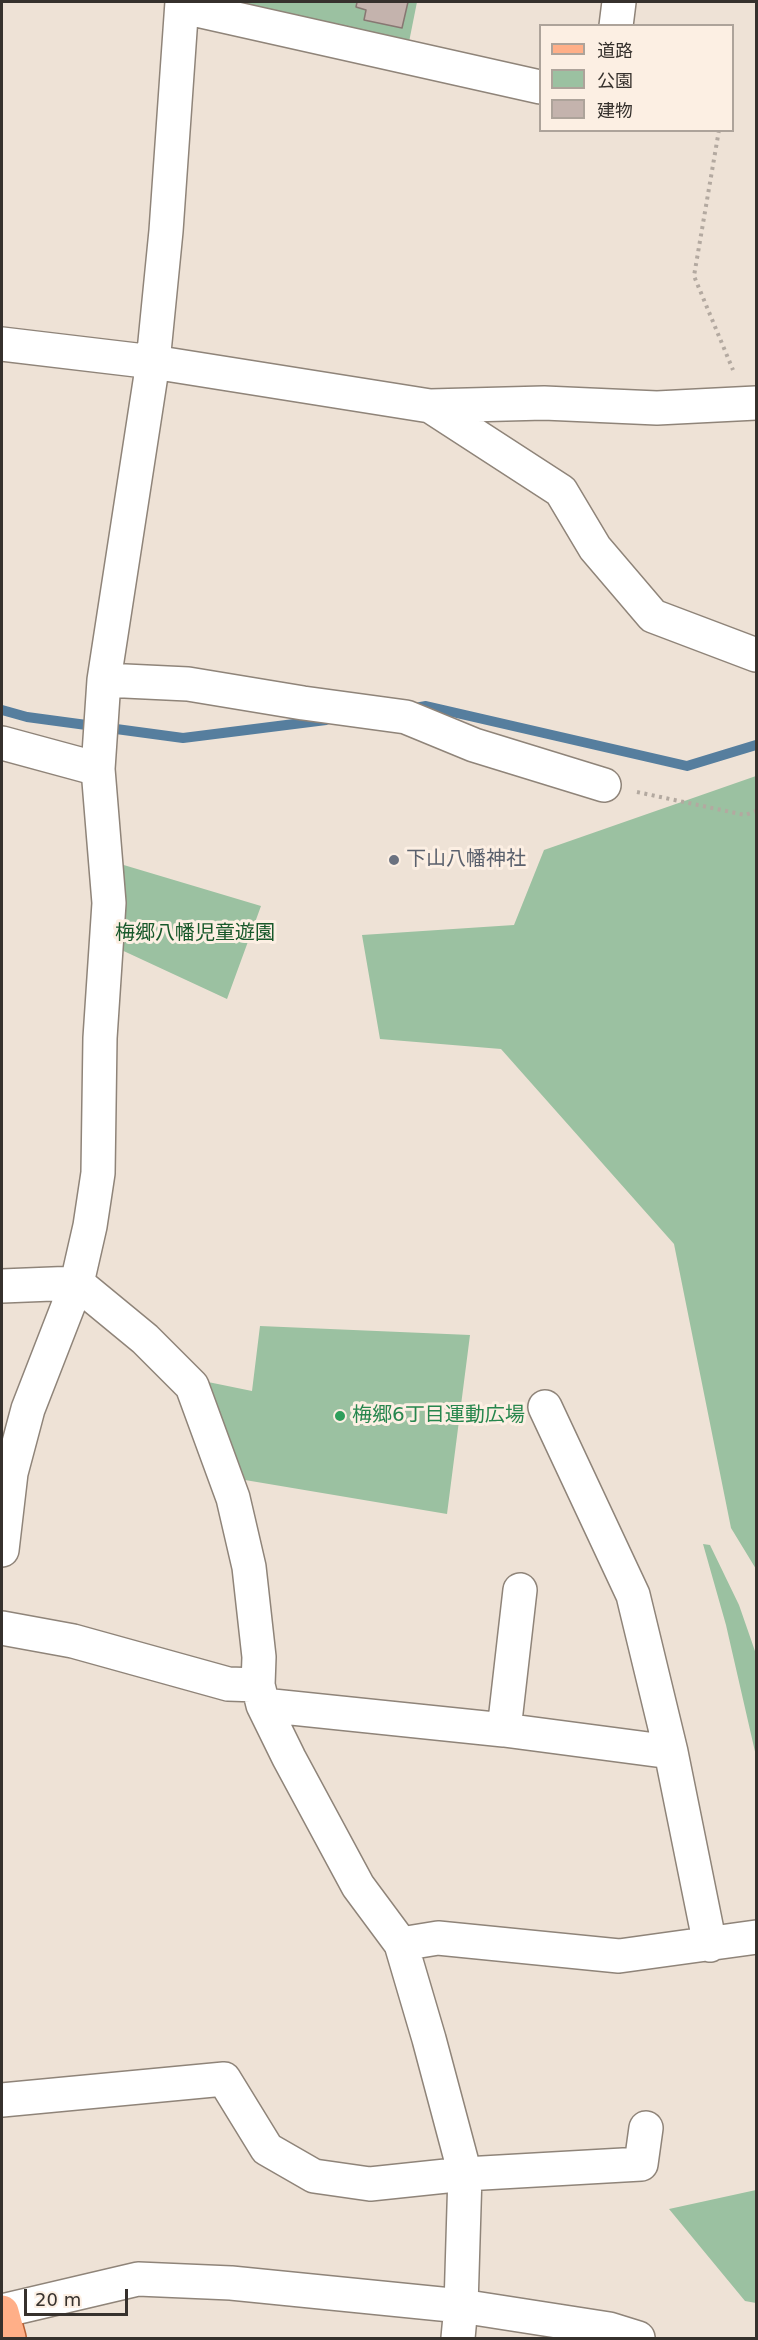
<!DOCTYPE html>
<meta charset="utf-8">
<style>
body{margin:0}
#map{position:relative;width:758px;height:2340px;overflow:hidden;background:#eee2d6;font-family:"DejaVu Sans","Noto Sans JP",sans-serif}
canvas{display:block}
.frame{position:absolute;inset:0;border:3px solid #36312d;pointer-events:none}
.legend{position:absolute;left:539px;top:24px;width:195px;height:108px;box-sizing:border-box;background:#fcefe3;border:2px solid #ada39a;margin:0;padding:8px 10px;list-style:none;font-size:18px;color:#36312d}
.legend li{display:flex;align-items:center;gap:12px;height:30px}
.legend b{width:30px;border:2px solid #ada39a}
.scale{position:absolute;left:24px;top:2289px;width:104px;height:27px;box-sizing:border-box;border:3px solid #36312d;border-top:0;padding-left:8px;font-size:18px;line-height:21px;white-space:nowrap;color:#36312d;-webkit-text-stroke:4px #fcefe3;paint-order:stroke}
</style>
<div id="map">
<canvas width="758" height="2340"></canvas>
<div class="frame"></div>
<ul class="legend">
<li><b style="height:8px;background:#ffaf88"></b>道路</li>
<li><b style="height:16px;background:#9bc1a1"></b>公園</li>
<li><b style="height:16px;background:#c4b3ad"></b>建物</li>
</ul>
<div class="scale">20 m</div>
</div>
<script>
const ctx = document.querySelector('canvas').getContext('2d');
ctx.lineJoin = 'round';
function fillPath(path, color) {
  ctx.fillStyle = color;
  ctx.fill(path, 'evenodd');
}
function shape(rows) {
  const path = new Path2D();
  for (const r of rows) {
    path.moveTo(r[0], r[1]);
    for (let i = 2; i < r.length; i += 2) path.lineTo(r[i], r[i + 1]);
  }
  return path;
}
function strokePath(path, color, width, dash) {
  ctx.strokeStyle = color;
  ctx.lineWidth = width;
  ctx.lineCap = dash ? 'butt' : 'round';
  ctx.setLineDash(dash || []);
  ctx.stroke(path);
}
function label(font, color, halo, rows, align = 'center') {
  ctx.font = font + ' "DejaVu Sans","Noto Sans JP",sans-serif';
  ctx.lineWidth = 6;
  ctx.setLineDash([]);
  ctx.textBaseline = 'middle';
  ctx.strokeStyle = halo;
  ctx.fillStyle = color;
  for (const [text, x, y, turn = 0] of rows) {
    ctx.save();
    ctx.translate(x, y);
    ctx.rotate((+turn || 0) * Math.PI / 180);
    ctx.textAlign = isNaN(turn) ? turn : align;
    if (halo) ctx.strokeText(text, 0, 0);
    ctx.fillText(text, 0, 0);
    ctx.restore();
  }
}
const green = shape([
 [209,2,417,2,409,42],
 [756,776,756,1569,731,1528,674,1244,501,1049,380,1039,362,935,514,925,544,850],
 [117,863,261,906,227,999,115,947],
 [260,1326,470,1335,447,1514,245,1480,208,1382,252,1391],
 [703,1544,710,1545,739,1605,756,1654,756,1756,726,1625],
 [756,2190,756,2303,745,2301,669,2209]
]);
const stream = shape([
 [410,709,426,706,687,766,756,745],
 [2,710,27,717,183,738,326,720]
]);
const building = shape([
 [357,2,408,2,402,28,364,20,366,10,356,7,357,2]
]);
const path = shape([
 [719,130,694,276,733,370],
 [637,792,745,815,756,811]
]);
const minor = shape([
 [183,7,540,87],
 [616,26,619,2],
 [2,344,153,362,430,406,544,403,657,408,756,403],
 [430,406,561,491,595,548,653,616,756,655],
 [104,680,188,684,303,703,406,717,474,745,604,785],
 [2,743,98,769],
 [2,1286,77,1283,145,1339,192,1386,233,1498,249,1567,259,1657,258,1685,263,1705,289,1758,358,1886,401,1944,429,2039,465,2174,461,2306,458,2338],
 [545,1407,633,1595,671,1752,710,1945],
 [2,1550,11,1473,28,1409,77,1283,90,1226,98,1173,100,1038,109,903,98,769,104,680,153,362,166,231,182,2],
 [2,1628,73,1641,228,1684,258,1685],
 [263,1705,504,1730,671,1752],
 [504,1730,520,1590],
 [401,1944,438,1938,619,1956,756,1937],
 [2,2100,224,2079,267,2149,314,2176,370,2184,465,2174,641,2164,646,2128],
 [2,2311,138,2279,231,2283,461,2306,609,2329,638,2338]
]);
const major = shape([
 [2,2312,9,2338]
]);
const markers = [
 [394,860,6,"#6b7280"],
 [340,1416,6,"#2e9e5b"]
];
const worshipNames = [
 ["下山八幡神社",406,860]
];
const parkNames = [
 ["梅郷八幡児童遊園",195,934]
];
const leisureNames = [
 ["梅郷6丁目運動広場",352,1416]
];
fillPath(green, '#9bc1a1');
strokePath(stream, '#567e9e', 10);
fillPath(building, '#c4b3ad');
strokePath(building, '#877772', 1.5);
strokePath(minor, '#8f8479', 36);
strokePath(major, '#b96034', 36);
strokePath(path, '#b3a9a0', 4, [3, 4.5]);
strokePath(minor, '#fff', 33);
strokePath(major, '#ffaf88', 33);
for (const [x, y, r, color] of markers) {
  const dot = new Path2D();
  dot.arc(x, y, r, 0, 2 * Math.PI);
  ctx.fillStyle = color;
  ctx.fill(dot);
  strokePath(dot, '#fcefe3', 2);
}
label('20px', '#5b616d', '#fcefe3', worshipNames, 'left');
label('20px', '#17582a', '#fcefe3', parkNames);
label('20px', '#27864d', '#fcefe3', leisureNames, 'left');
</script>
